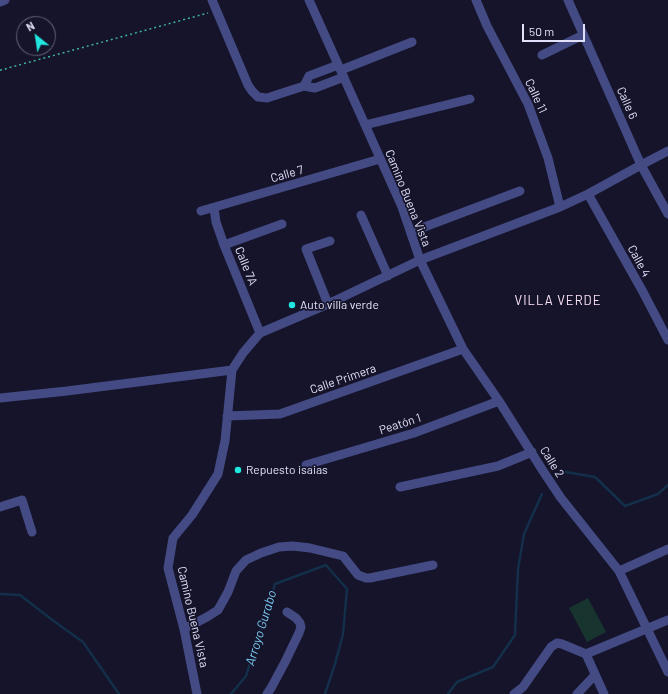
<!DOCTYPE html>
<meta charset="utf-8">
<style>
body{margin:0}
#map{position:relative;width:668px;height:694px;overflow:hidden;background:#15142a;font-family:Barlow,sans-serif}
canvas{display:block}
.north{position:absolute;left:16px;top:16px;width:40px;height:40px;box-sizing:border-box;background:#15142a;border:1px solid #67667e;border-radius:50%;rotate:330deg;font-size:11px;font-weight:700;line-height:16px;text-align:center;color:#e1e1fc}
.north::after{content:'';display:block;margin:auto;width:14px;height:18px;background:#21e7e0;clip-path:polygon(50% 0,100% 100%,50% 72%,0 100%)}
.scale{position:absolute;left:522px;top:24px;width:63px;height:18px;box-sizing:border-box;border:2px solid #e1e1fc;border-top:0;padding-left:5px;font-size:12px;line-height:14px;white-space:nowrap;color:#e1e1fc;-webkit-text-stroke:3px #15142a;paint-order:stroke}
</style>
<div id="map">
<canvas width="668" height="694"></canvas>
<div class="north">N</div>
<div class="scale">50 m</div>
</div>
<script>
const ctx = document.querySelector('canvas').getContext('2d');
ctx.lineJoin = 'round';
function fillPath(path, color) {
  ctx.fillStyle = color;
  ctx.fill(path, 'evenodd');
}
function shape(rows) {
  const path = new Path2D();
  for (const r of rows) {
    path.moveTo(r[0], r[1]);
    for (let i = 2; i < r.length; i += 2) path.lineTo(r[i], r[i + 1]);
  }
  return path;
}
function strokePath(path, color, width, dash) {
  ctx.strokeStyle = color;
  ctx.lineWidth = width;
  ctx.lineCap = dash ? 'butt' : 'round';
  ctx.setLineDash(dash || []);
  ctx.stroke(path);
}
function label(font, color, halo, rows, align = 'center') {
  ctx.font = font + ' Barlow,sans-serif';
  ctx.lineWidth = 3.5;
  ctx.setLineDash([]);
  ctx.textBaseline = 'middle';
  ctx.strokeStyle = halo;
  ctx.fillStyle = color;
  for (const [text, x, y, turn = 0] of rows) {
    ctx.save();
    ctx.translate(x, y);
    ctx.rotate((+turn || 0) * Math.PI / 180);
    ctx.textAlign = isNaN(turn) ? turn : align;
    if (halo) ctx.strokeText(text, 0, 0);
    ctx.fillText(text, 0, 0);
    ctx.restore();
  }
}
const green = shape([
 [588,598,606,632,587,642,569,608]
]);
const stream = shape([
 [560,471,595,477,625,506,658,494,668,485],
 [0,594,20,595,51,619,83,642,119,694],
 [231,694,246,676,275,584,326,565,347,589,343,634,335,664,325,694],
 [448,694,457,682,493,667,515,635,518,569,524,534,542,494]
]);
const path = shape([
 [0,70,3,70,8,68,208,13]
]);
const minor = shape([
 [212,0,248,85,252,91,258,97,267,98,304,86],
 [309,0,402,207,420,260,463,349,499,401,543,471,561,498,619,571,668,672],
 [476,0,487,26,528,104,548,158,560,207],
 [568,0,641,165,668,214],
 [0,2,5,0],
 [542,55,583,35],
 [338,65,309,76,304,86,315,88,344,77],
 [341,70,412,42],
 [365,125,470,99],
 [588,194,643,292,668,340],
 [214,208,216,222,224,245,260,333],
 [201,211,380,159],
 [361,215,388,276],
 [411,232,520,191],
 [224,245,282,224],
 [328,304,306,249,330,241],
 [0,398,67,391,232,370],
 [227,416,280,414,463,349],
 [306,465,414,433,499,401],
 [400,487,498,466,532,452],
 [0,507,22,500,32,532],
 [619,571,668,549],
 [184,629,207,617,218,610,228,592,236,571,246,560,261,553,279,547,293,546,310,548,343,556,358,575,366,578,370,578,433,565],
 [586,654,668,620],
 [586,654,604,694],
 [197,694,184,629,168,568,173,538,192,515,218,474,225,441,232,370,243,353,260,333,328,304,420,260,560,207,588,194,641,165,668,151],
 [267,694,271,688,286,660,299,633,301,627,300,623,296,618,287,612],
 [514,694,523,687,551,647,557,643,562,644,586,654],
 [577,694,595,675]
]);
const markers = [
 [292,305,4,"#21e7e0"],
 [238,470,4,"#21e7e0"]
];
const streetNames = [
 ["Calle 11",536,96,65],
 ["Calle 6",627,103,66],
 ["Calle 7",287,174,-16],
 ["Camino Buena Vista",408,198,68],
 ["Calle 4",639,261,61],
 ["Calle 7A",246,266,68],
 ["Calle Primera",343,379,-19],
 ["Peatón 1",400,424,-18],
 ["Calle 2",552,462,58],
 ["Camino Buena Vista",193,617,77]
];
const poiNames = [
 ["Auto villa verde",300,305],
 ["Repuesto isaias",246,470]
];
const neighbourhoodNames = [
 ["VILLA VERDE",558,301]
];
const waterNames = [
 ["Arroyo Gurabo",261,628,-73]
];
fillPath(green, '#18342f');
strokePath(stream, '#132f49', 2.5);
strokePath(path, '#3fb29b', 1.5, [2, 3]);
strokePath(minor, '#444b84', 9);
for (const [x, y, r, color] of markers) {
  const dot = new Path2D();
  dot.arc(x, y, r, 0, 2 * Math.PI);
  ctx.fillStyle = color;
  ctx.fill(dot);
  strokePath(dot, '#15142a', 1.5);
}
label('12px', '#e1e1fc', '#15142a', streetNames);
label('12px', '#e1e1fc', '#15142a', poiNames, 'left');
ctx.letterSpacing = '1px';
label('13px', '#fce3f6', '#15142a', neighbourhoodNames);
ctx.letterSpacing = '0px';
label('italic 13px', '#7acaf1', '#15142a', waterNames);
</script>
